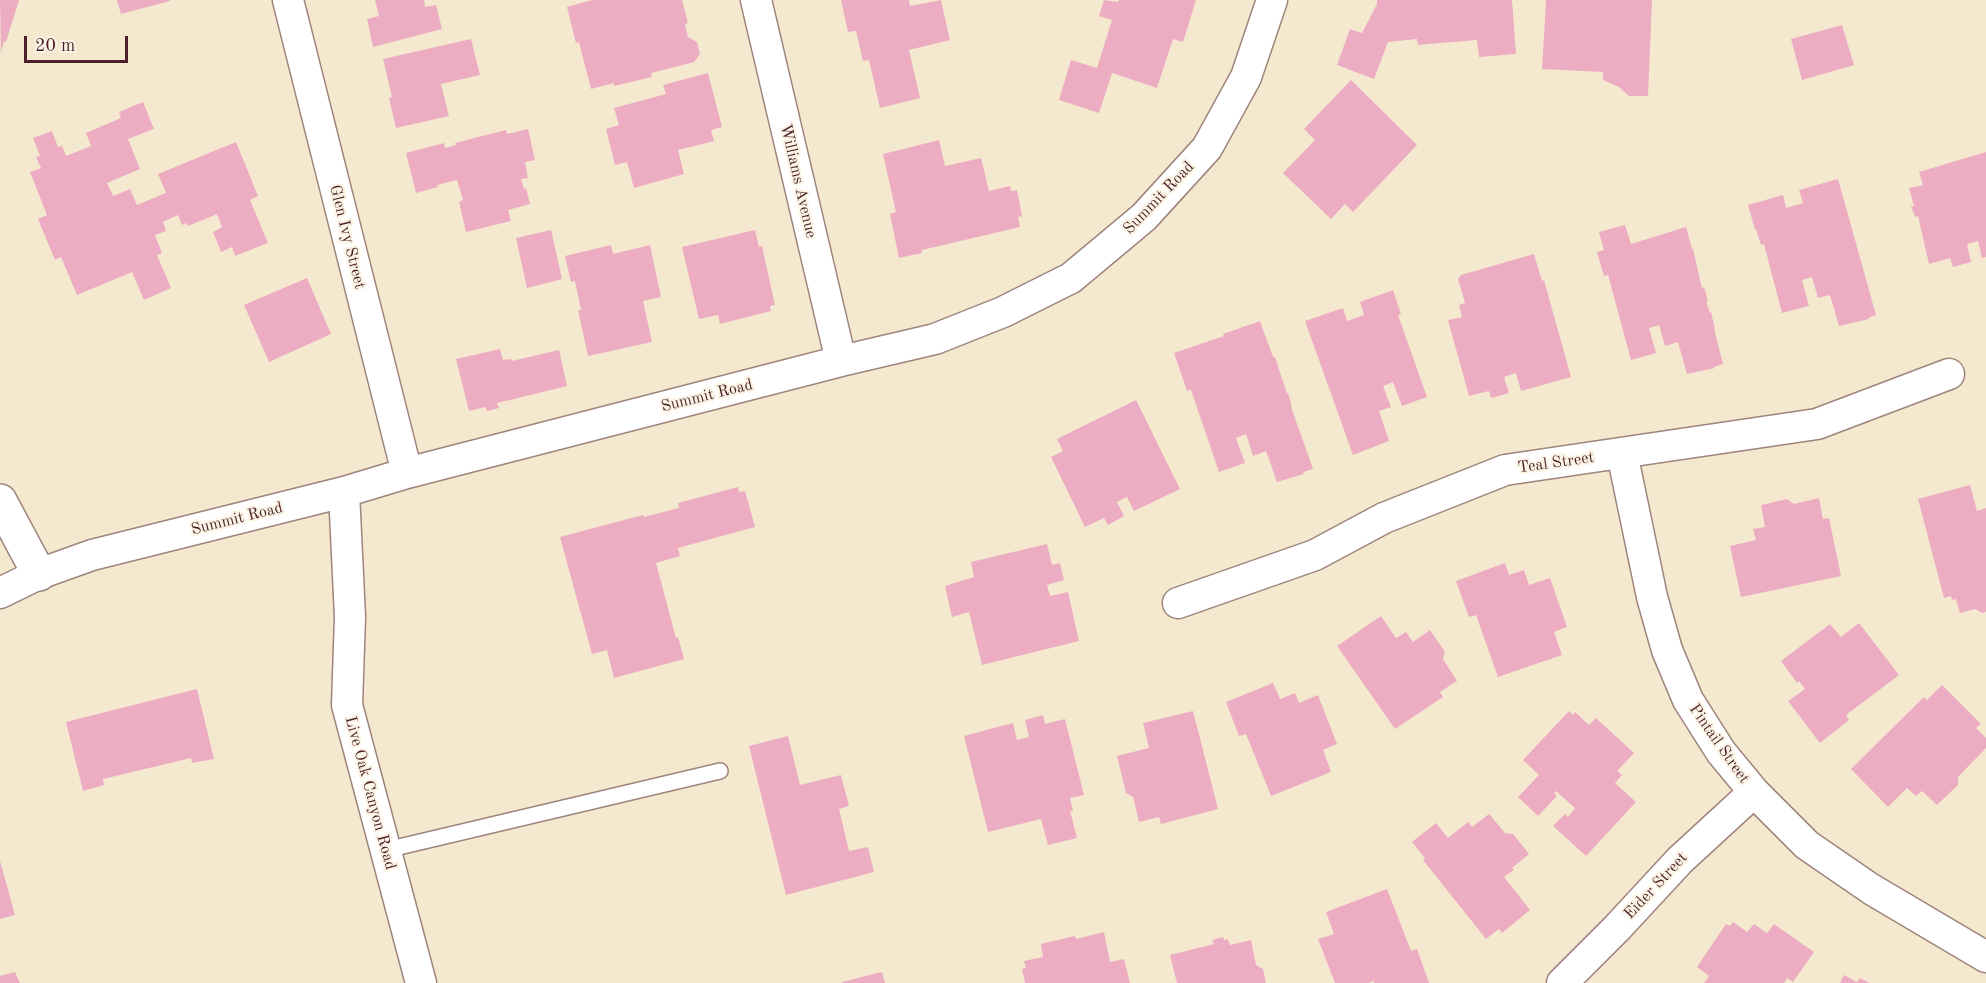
<!DOCTYPE html>
<style>
body{margin:0}
#map{position:relative;width:1986px;height:983px;overflow:hidden;background:#f4e9cf;font-family:"Old Standard TT",serif}
canvas{display:block}
.scale{position:absolute;left:24px;top:36px;width:104px;height:27px;box-sizing:border-box;border:3px solid #4a1f2b;border-top:0;padding-left:8px;font-size:18px;line-height:21px;white-space:nowrap;color:#4a1f2b;-webkit-text-stroke:4px #fcf5e5;paint-order:stroke}
</style>
<div id="map">
<canvas width="1986" height="983"></canvas>
<div class="scale">20 m</div>
</div>
<script>
const ctx = document.querySelector('canvas').getContext('2d');
ctx.lineJoin = 'round';
function fillPath(path, color) {
  ctx.fillStyle = color;
  ctx.fill(path, 'evenodd');
}
function shape(rows) {
  const path = new Path2D();
  for (const r of rows) {
    path.moveTo(r[0], r[1]);
    for (let i = 2; i < r.length; i += 2) path.lineTo(r[i], r[i + 1]);
  }
  return path;
}
function strokePath(path, color, width, dash) {
  ctx.strokeStyle = color;
  ctx.lineWidth = width;
  ctx.lineCap = dash ? 'butt' : 'round';
  ctx.setLineDash(dash || []);
  ctx.stroke(path);
}
function label(font, color, halo, rows, align = 'center') {
  ctx.font = font + ' "Old Standard TT",serif';
  ctx.lineWidth = 4.5;
  ctx.setLineDash([]);
  ctx.textBaseline = 'middle';
  ctx.strokeStyle = halo;
  ctx.fillStyle = color;
  for (const [text, x, y, turn = 0] of rows) {
    ctx.save();
    ctx.translate(x, y);
    ctx.rotate((+turn || 0) * Math.PI / 180);
    ctx.textAlign = isNaN(turn) ? turn : align;
    if (halo) ctx.strokeText(text, 0, 0);
    ctx.fillText(text, 0, 0);
    ctx.restore();
  }
}
const building = shape([
 [0,0,19,0,6,42,4,41,1,53],
 [117,0,170,0,170,1,121,14],
 [375,0,424,0,425,7,436,5,442,29,373,47,367,19,379,16],
 [592,0,682,0,688,23,685,24,688,37,697,42,700,54,694,62,651,73,652,77,614,86,614,83,591,89,579,42,576,43,567,7],
 [841,0,909,0,910,6,941,0,950,40,909,50,920,98,880,108,869,60,863,61,856,31,848,32],
 [1104,0,1118,2,1119,0,1196,0,1183,42,1173,39,1157,88,1112,73,1099,113,1059,100,1071,60,1097,68,1112,20,1099,16],
 [1377,0,1512,0,1516,54,1479,57,1477,40,1418,45,1417,39,1388,42,1374,79,1337,65,1350,29,1362,33,1377,4],
 [1546,0,1652,0,1648,96,1629,96,1619,87,1603,80,1603,72,1542,69],
 [1842,25,1854,65,1802,80,1791,39],
 [471,39,480,75,441,84,449,116,396,128,389,98,392,97,383,59],
 [708,73,722,127,711,130,714,141,678,150,684,174,634,188,627,162,615,165,606,129,619,125,614,108,666,94,663,85],
 [1351,80,1417,145,1353,212,1345,204,1331,219,1283,173,1315,140,1304,129],
 [143,102,154,129,128,139,140,169,107,183,113,196,130,189,137,205,166,193,158,174,236,142,258,196,250,200,268,243,235,256,232,247,221,252,213,232,222,227,217,214,188,226,186,223,182,225,178,215,163,222,166,231,155,235,162,253,157,255,171,288,144,300,132,272,77,295,61,257,55,260,38,219,47,215,30,172,41,168,36,157,40,156,33,138,52,131,58,147,62,146,66,156,91,146,86,133,121,118,119,112],
 [528,129,535,160,525,162,528,178,521,179,524,189,526,188,530,204,508,210,511,221,466,232,459,202,463,200,457,180,437,185,438,187,416,193,406,153,444,143,445,148,456,145,455,143,506,130,507,134],
 [939,140,945,166,981,158,989,191,1010,186,1011,191,1017,190,1022,216,1018,217,1020,227,922,250,922,253,899,258,890,214,896,212,883,154],
 [1986,152,1986,257,1982,258,1978,241,1967,244,1971,262,1953,267,1950,258,1929,264,1918,216,1915,217,1911,206,1914,206,1909,188,1923,185,1919,172],
 [1838,179,1876,315,1868,318,1869,319,1839,326,1830,295,1818,298,1812,277,1802,280,1809,306,1782,313,1764,244,1761,245,1756,229,1755,230,1748,205,1783,195,1786,208,1803,203,1799,190],
 [1625,225,1631,244,1686,227,1692,249,1693,249,1702,288,1704,287,1708,301,1706,301,1710,313,1711,312,1715,329,1714,329,1723,364,1714,367,1715,368,1687,374,1678,342,1665,346,1659,325,1649,328,1656,353,1631,360,1608,275,1604,276,1597,252,1604,250,1599,232],
 [551,230,562,279,527,288,516,238],
 [755,230,759,247,762,246,775,305,770,306,771,311,720,324,718,315,699,319,682,247],
 [611,245,613,254,650,245,661,297,643,301,652,342,588,356,578,310,581,310,575,281,571,282,565,256],
 [1534,254,1542,281,1544,280,1571,377,1521,391,1516,373,1504,377,1509,393,1491,398,1489,391,1469,396,1448,320,1462,317,1459,305,1465,303,1458,279,1461,275],
 [307,278,331,334,269,362,244,305],
 [1393,290,1401,314,1398,315,1427,397,1402,406,1393,382,1383,386,1391,407,1379,411,1389,441,1353,455,1305,321,1343,308,1347,321,1364,315,1360,302],
 [1260,321,1273,357,1275,357,1287,394,1288,393,1292,407,1291,407,1313,469,1303,472,1304,474,1277,482,1266,451,1253,456,1246,434,1236,438,1245,463,1219,472,1191,390,1187,391,1174,353,1224,336,1223,334],
 [500,349,503,360,511,359,512,361,559,350,567,386,497,403,499,408,487,411,486,407,469,411,456,359],
 [1136,400,1180,489,1134,511,1127,497,1117,502,1124,516,1108,525,1104,518,1085,527,1051,457,1063,451,1057,439],
 [1970,485,1977,511,1986,508,1986,612,1982,613,1975,609,1960,613,1956,599,1952,600,1951,596,1944,598,1918,499],
 [738,487,739,492,745,491,755,527,678,548,680,556,656,563,676,638,678,637,684,659,614,678,607,650,592,654,560,537,643,515,644,517,679,508,678,503],
 [1819,498,1823,519,1829,518,1841,576,1741,597,1730,546,1756,540,1753,529,1765,527,1761,505,1787,499,1794,504],
 [1047,544,1052,565,1060,563,1064,580,1047,585,1050,596,1068,592,1079,641,982,665,969,612,952,617,945,586,974,577,971,562],
 [1505,563,1509,575,1524,570,1529,585,1550,578,1567,627,1554,632,1562,655,1498,677,1476,615,1469,617,1456,581],
 [1381,616,1396,638,1406,632,1413,642,1430,630,1445,652,1443,659,1457,681,1440,692,1443,697,1395,729,1337,646],
 [1859,623,1899,675,1846,715,1849,720,1820,743,1788,701,1805,689,1799,681,1797,683,1781,661,1830,624,1841,637],
 [1273,683,1280,699,1295,693,1299,703,1318,695,1337,744,1323,750,1331,772,1271,796,1246,734,1239,736,1226,702],
 [1942,685,1981,724,1976,728,1986,738,1986,748,1958,777,1958,785,1937,805,1922,791,1916,796,1907,788,1888,807,1851,769,1924,697,1927,700],
 [197,689,214,759,192,763,191,758,103,779,104,785,83,791,66,722],
 [1193,711,1218,809,1161,824,1159,817,1139,822,1133,797,1126,793,1117,756,1149,748,1143,723],
 [1569,711,1573,715,1575,712,1589,725,1596,718,1634,753,1617,771,1622,775,1615,783,1636,802,1586,856,1553,826,1565,814,1568,817,1575,808,1556,791,1554,793,1557,796,1538,816,1518,797,1539,775,1523,760],
 [1043,715,1045,724,1065,719,1084,795,1070,798,1073,811,1070,811,1077,838,1048,845,1041,819,988,832,964,736,1013,723,1017,740,1029,737,1025,720],
 [788,736,800,785,841,775,849,806,839,809,849,851,868,847,874,872,786,895,749,746],
 [1489,814,1505,833,1513,834,1529,854,1512,868,1514,870,1504,877,1530,910,1502,933,1499,929,1486,939,1423,860,1425,858,1412,842,1436,823,1448,838,1468,822,1472,827],
 [0,861,15,915,0,919],
 [1387,889,1411,951,1417,949,1429,983,1374,983,1374,981,1368,983,1335,983,1318,939,1334,934,1326,912],
 [1733,922,1747,932,1754,924,1767,933,1774,924,1814,952,1793,982,1787,978,1784,983,1704,983,1709,976,1697,967,1726,924,1730,926],
 [1104,932,1110,962,1124,959,1130,983,1025,983,1022,969,1026,968,1024,961,1043,957,1041,944,1075,936,1076,939],
 [1223,937,1224,940,1228,939,1230,945,1251,940,1256,965,1263,969,1266,983,1177,983,1170,955,1214,944,1212,940],
 [15,972,20,983,0,983,0,976],
 [882,972,885,983,842,983,842,982],
 [1844,975,1857,982,1860,978,1870,983,1840,983]
]);
const service = shape([
 [386,850,720,771]
]);
const minor = shape([
 [288,0,407,473],
 [756,0,841,361],
 [1622,453,1652,597,1667,650,1688,700,1721,752,1754,792,1807,845,1871,889,1986,957],
 [344,492,350,617,347,705,421,983],
 [0,593,39,574,92,555,344,492,407,473,841,361,935,339,1003,312,1071,278,1144,217,1207,148,1246,77,1272,0],
 [1178,603,1315,555,1384,518,1505,470,1817,424,1949,374],
 [1562,983,1617,928,1680,860,1754,792]
]);
const tertiary = shape([
 [0,501,39,574]
]);
const streetNames = [
 ["Williams Avenue",798,181,77],
 ["Summit Road",1159,198,-46],
 ["Glen Ivy Street",347,237,76],
 ["Summit Road",707,396,-14],
 ["Teal Street",1556,463,-8],
 ["Summit Road",237,519,-14],
 ["Pintail Street",1719,744,55],
 ["Live Oak Canyon Road",370,793,75],
 ["Eider Street",1656,886,-47]
];
fillPath(building, '#ecadc2');
strokePath(service, '#9f847d', 18);
strokePath(minor, '#9f847d', 33);
strokePath(tertiary, '#9f847d', 36);
strokePath(service, '#fff', 15);
strokePath(minor, '#fff', 30);
strokePath(tertiary, '#fff', 33);
label('16px', '#4a1f2b', '#fcf5e5', streetNames);
</script>
